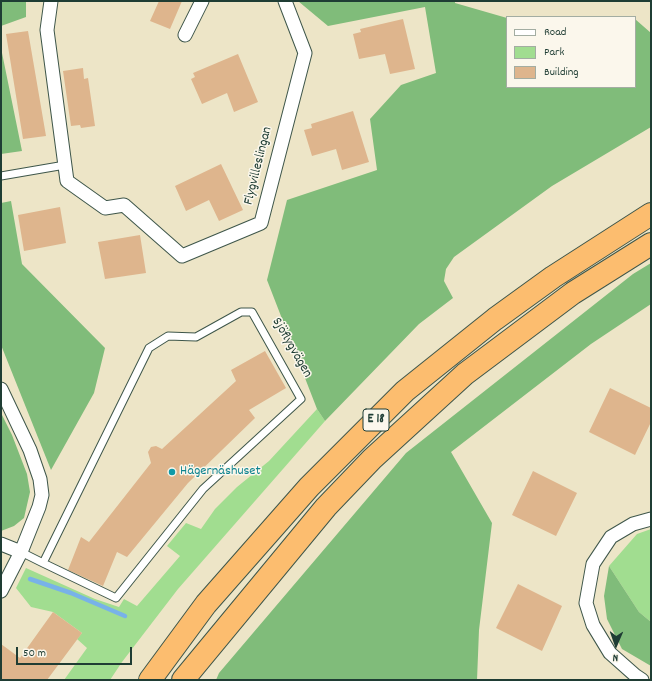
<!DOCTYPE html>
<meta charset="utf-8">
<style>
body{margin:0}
#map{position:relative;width:652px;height:681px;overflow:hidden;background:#ede5c7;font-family:Dekko,sans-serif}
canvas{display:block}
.frame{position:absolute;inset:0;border:2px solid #1f3d34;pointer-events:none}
.legend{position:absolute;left:506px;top:16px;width:130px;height:72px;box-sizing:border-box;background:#fbf7ec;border:1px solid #a3ada2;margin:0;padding:5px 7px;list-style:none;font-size:12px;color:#1f3d34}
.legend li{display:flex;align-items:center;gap:8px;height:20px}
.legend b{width:20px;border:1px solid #a3ada2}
.north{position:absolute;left:596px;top:625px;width:40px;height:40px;-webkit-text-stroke:3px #fbf7ec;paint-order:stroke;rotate:182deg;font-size:11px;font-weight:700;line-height:16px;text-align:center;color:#1f3d34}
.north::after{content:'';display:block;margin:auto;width:14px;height:18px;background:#1f3d34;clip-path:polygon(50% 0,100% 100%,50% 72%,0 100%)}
.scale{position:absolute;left:16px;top:647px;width:116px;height:18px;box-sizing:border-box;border:2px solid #1f3d34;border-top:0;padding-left:5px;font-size:12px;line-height:14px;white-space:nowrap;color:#1f3d34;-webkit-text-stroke:3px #fbf7ec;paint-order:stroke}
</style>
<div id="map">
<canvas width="652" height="681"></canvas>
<div class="frame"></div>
<ul class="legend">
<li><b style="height:5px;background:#fff"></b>Road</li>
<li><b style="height:11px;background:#a1dd90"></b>Park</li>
<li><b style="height:11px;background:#deb58d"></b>Building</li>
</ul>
<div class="north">N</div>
<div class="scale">50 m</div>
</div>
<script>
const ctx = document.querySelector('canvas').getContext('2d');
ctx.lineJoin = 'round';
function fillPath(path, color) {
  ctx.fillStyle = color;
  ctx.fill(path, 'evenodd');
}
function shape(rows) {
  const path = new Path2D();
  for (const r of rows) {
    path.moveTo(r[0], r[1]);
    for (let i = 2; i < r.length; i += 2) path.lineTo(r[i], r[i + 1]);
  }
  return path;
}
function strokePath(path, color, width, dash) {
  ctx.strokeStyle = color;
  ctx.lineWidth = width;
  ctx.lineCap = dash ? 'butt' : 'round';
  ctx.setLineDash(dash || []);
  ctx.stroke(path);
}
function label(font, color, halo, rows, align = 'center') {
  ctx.font = font + ' Dekko,sans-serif';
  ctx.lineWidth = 3;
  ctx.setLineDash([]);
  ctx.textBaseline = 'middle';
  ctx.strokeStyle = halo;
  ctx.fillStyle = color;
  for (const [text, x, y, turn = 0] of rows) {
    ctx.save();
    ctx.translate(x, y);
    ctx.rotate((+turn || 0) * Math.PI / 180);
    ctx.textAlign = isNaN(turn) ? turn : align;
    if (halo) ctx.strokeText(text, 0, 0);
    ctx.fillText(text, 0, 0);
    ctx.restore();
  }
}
const green = shape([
 [317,409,325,421,178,589,122,662,110,680,64,680,87,648,77,639,82,633,53,612,31,607,16,588,26,568,95,599,119,607,124,599,137,606,180,556,167,546,186,523,201,529,215,509,237,487,269,461],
 [651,529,651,622,639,612,609,566,637,534]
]);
const forest = shape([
 [1,1,26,1,26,17,1,26],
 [298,1,455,1,455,3,507,18,507,87,635,87,635,19,651,33,651,127,552,186,454,257,446,269,444,281,453,298,419,324,325,421,317,409,267,280,287,200,377,170,370,119,401,85,436,73,425,7,328,26],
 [1,48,22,151,1,154],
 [11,201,22,264,105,348,94,393,51,470,1,345,1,203],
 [651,263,651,304,591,344,451,452,492,523,479,630,477,680,216,680,219,673,406,453,633,274],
 [1,413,12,435,27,474,30,492,24,518,14,526,1,531],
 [609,566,639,612,651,622,651,666,622,649,607,619,604,596]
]);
const stream = shape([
 [30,579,71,593,125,616]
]);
const building = shape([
 [159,1,182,1,170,29,150,21],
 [403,19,415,69,390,74,385,54,359,59,353,34,361,32,360,29],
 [28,31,46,136,23,139,6,34],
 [238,54,258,102,234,112,227,93,202,104,191,79,195,77,193,73],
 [83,68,84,79,88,78,95,126,81,128,80,125,71,126,63,71],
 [353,111,369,162,342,170,336,149,312,156,304,130,312,128,311,124],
 [221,164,243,210,219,221,209,200,186,211,175,186],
 [60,207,66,243,24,251,18,215],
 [140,235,146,273,105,279,98,242],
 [265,351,286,388,249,410,255,418,188,483,127,557,117,552,103,586,68,570,81,537,89,542,151,463,148,452,151,447,156,446,162,449,236,381,231,370],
 [610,388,651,408,651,422,635,455,589,432],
 [533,471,577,493,556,536,512,515],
 [518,584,562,606,542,651,496,628],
 [53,612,82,633,47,680,1,680,1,644,20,658]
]);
const lane = shape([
 [1,176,65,165],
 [21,552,43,563,116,598,203,489,301,399,252,312,241,312,196,337,168,336,149,348,43,563]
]);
const street = shape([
 [51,1,47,30,67,181,105,208,124,205,182,256,261,223,305,53,285,1],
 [185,35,202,1],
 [1,389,30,450,40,479,42,495,39,507,21,552,1,591],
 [1,544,21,552],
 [642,680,636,676,610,653,593,625,586,603,593,564,611,537,633,524,651,519]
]);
const highway = shape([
 [150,680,206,604,309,487,405,391,495,319,553,277,651,214],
 [183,680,326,507,372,459,465,374,573,293,651,244]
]);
const markers = [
 [172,472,4,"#0f9aa8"]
];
const shields = [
 [376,420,26]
];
const shieldNames = [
 ["E 18",376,420]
];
const streetNames = [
 ["Flygvilleslingan",259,166,-76],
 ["Sjöflygvägen",291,348,60]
];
const cultureNames = [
 ["Hägernäshuset",180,472]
];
fillPath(green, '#a1dd90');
fillPath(forest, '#80bc7a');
strokePath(stream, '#78b2e8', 4.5);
fillPath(building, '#deb58d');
strokePath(lane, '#3e564a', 9);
strokePath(street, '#3e564a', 15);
strokePath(highway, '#3e564a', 24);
strokePath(lane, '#fff', 7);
strokePath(street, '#fff', 13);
strokePath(highway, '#fcbd6f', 22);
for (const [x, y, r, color] of markers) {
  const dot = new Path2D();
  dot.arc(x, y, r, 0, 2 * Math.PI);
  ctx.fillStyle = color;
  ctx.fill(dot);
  strokePath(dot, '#fbf7ec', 1.5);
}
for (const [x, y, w] of shields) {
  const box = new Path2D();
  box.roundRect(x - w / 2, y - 11, w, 22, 3);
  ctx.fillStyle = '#fbf7ec';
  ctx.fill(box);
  strokePath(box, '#1f3d34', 1);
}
label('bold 13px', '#1f3d34', null, shieldNames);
label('14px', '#1f3d34', '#fbf7ec', streetNames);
label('14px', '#0d838f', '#fbf7ec', cultureNames, 'left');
</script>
